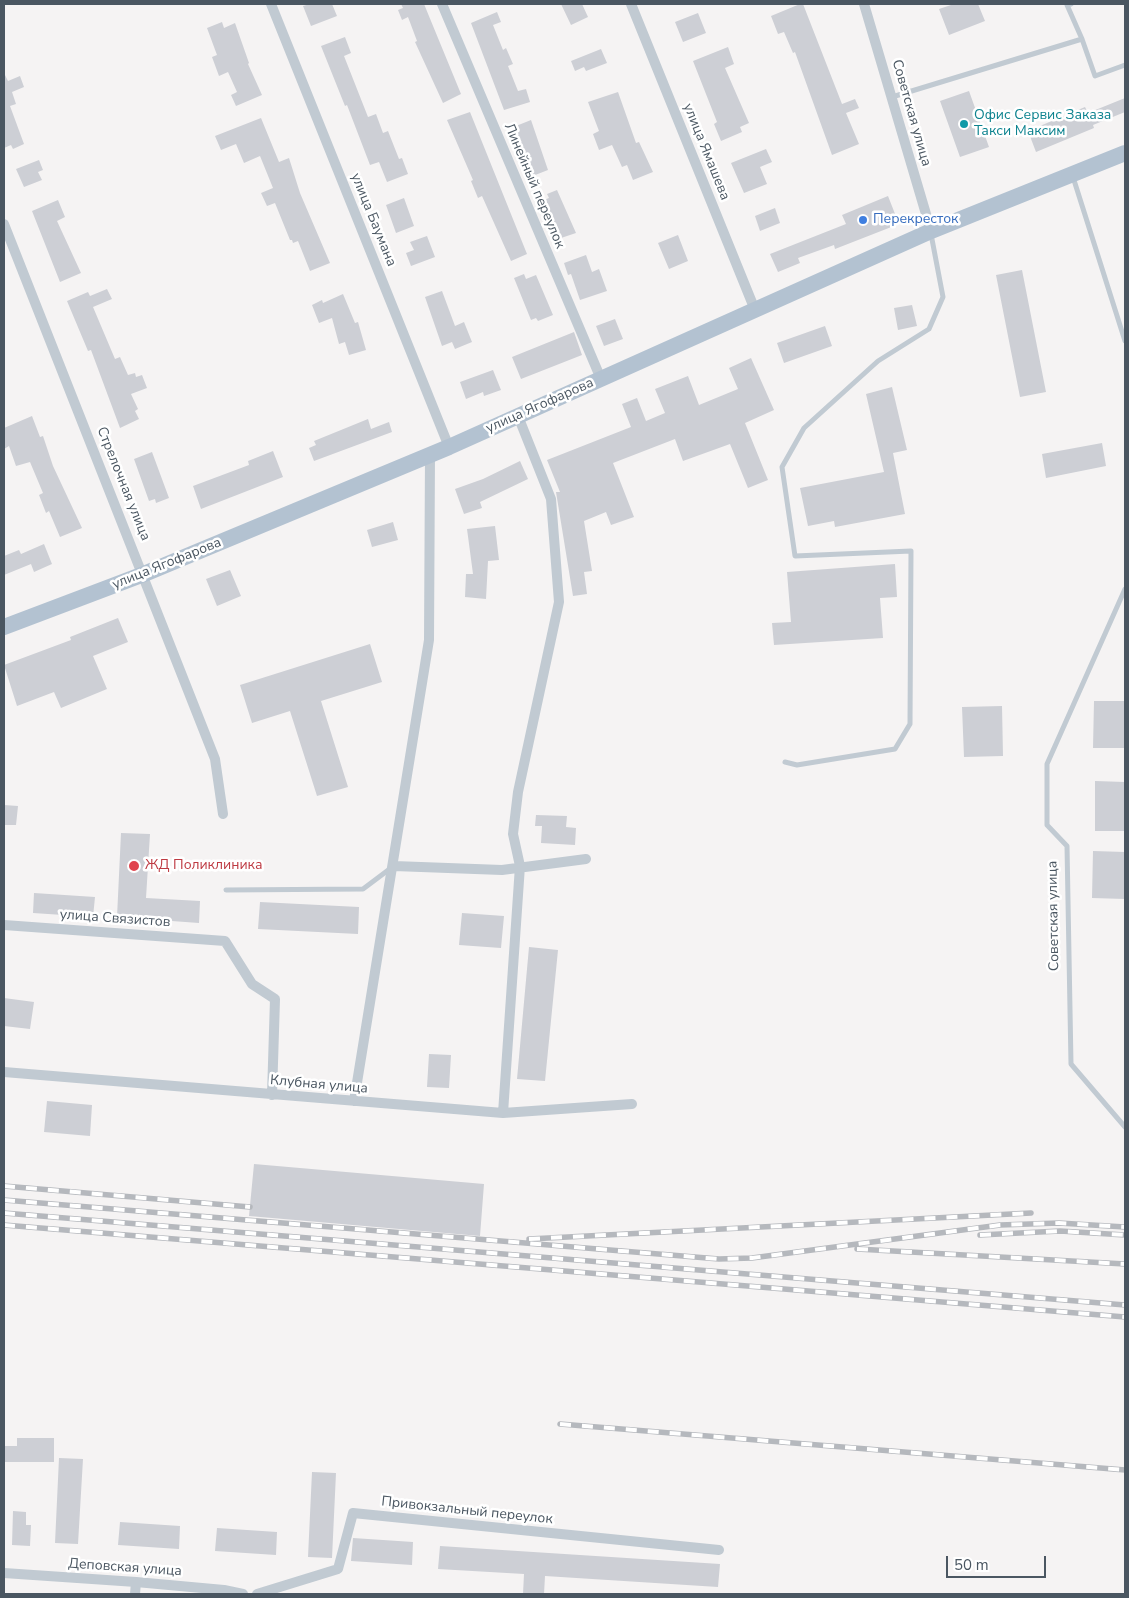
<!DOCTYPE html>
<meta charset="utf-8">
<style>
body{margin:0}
#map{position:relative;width:1129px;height:1598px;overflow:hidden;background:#f5f3f3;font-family:"Nunito Sans",sans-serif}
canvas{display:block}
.frame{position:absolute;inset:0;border:5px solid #4a5661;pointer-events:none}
.scale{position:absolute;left:946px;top:1556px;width:100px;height:22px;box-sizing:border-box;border:2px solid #4a5661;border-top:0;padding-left:6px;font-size:15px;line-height:18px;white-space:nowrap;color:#4a5661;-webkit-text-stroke:4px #fff;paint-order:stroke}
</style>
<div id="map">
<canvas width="1129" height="1598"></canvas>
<div class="frame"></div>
<div class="scale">50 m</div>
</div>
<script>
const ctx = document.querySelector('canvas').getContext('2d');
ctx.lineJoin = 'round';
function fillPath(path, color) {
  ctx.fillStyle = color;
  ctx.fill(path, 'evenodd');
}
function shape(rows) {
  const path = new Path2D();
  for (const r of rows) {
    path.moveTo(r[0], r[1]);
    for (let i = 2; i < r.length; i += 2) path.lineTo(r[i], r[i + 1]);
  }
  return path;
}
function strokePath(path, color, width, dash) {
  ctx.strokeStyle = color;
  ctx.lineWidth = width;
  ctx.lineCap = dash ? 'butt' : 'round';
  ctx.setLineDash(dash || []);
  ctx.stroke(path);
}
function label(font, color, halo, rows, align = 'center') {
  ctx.font = font + ' "Nunito Sans",sans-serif';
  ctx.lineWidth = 5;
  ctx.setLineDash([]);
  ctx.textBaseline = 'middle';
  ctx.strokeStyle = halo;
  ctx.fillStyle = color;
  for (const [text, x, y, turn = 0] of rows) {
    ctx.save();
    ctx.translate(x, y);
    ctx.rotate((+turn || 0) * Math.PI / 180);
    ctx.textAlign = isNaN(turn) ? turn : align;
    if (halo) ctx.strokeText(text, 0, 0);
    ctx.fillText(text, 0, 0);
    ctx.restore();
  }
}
const building = shape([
 [310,4,332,4,337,16,311,26,303,6],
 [401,4,424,4,461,94,443,103,415,42,417,41,408,17,402,20,398,10,403,8],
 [561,4,582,4,588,17,571,25],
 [800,4,803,4,842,104,855,99,859,108,846,113,859,144,832,155,795,52,793,53,784,32,778,34,771,16],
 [954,4,978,4,985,21,949,35,939,9],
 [497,12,501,22,493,25,503,50,506,48,513,64,508,66,518,91,526,89,530,102,504,110,471,23],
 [698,13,706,33,683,42,675,22],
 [222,22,224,28,235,23,249,63,248,64,262,95,236,106,231,95,237,92,228,72,219,76,212,57,217,55,207,28],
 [345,37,351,53,344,56,368,117,376,114,383,133,388,131,399,159,402,158,408,174,387,182,379,162,370,165,347,105,345,106,321,46],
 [728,47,734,64,725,68,749,123,740,127,742,132,721,141,714,124,717,122,693,61],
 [601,49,607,63,586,71,584,67,575,71,571,61],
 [4,73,8,81,20,76,24,87,12,92,16,104,10,106,24,144,13,149,11,145,4,148],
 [969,91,989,147,960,157,940,101],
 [618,92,636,143,639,142,653,172,633,180,627,165,622,167,612,145,599,150,593,134,599,131,588,102],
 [1125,98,1125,112,1093,125,1094,128,1036,152,1028,131,1085,107,1088,113],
 [470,112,527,254,511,261,482,196,478,198,471,181,473,180,447,120],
 [261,118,279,162,289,158,300,193,330,263,310,271,298,241,293,243,292,240,290,240,275,203,267,206,261,193,273,188,260,156,244,163,236,144,221,150,215,136],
 [531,120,548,170,530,177,511,128],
 [766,149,772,162,760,167,767,184,744,193,731,163],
 [39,160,43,170,38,172,42,180,24,187,16,169],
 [557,190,576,233,555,240,539,202,549,198,547,194],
 [888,196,899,224,835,249,834,245,798,258,800,263,778,272,770,254,846,224,842,215],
 [404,198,414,226,396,233,386,205],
 [58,200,65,217,57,221,81,273,60,282,32,211],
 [775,208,780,223,760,231,755,216],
 [678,235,688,261,669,269,658,243],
 [427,236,435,257,411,266,406,253,414,250,410,242],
 [586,255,592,272,599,269,607,291,580,300,571,274,568,275,564,263],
 [1022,270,1046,392,1020,397,996,275],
 [524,274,526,279,536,275,553,315,538,321,536,318,531,320,514,278],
 [107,289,112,299,93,307,115,359,120,357,128,375,135,373,136,377,142,375,147,388,131,394,138,409,135,411,139,419,120,428,91,350,88,351,67,301,88,292,90,296],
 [442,291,455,326,464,322,472,342,455,349,452,342,442,346,425,297],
 [343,294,355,323,358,322,366,350,349,355,345,342,339,344,332,318,319,323,312,305,322,300,323,303],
 [912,305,917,326,898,330,894,308],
 [615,319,623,339,604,346,596,326],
 [825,326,832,346,784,363,777,343],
 [574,332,582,355,521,379,512,357],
 [751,358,774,410,745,423,768,480,748,488,730,444,683,461,675,439,613,463,634,517,611,525,606,512,584,521,592,571,584,572,587,594,573,596,556,492,560,492,547,460,631,427,622,404,637,398,646,421,665,413,655,389,688,376,699,405,738,389,729,368],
 [493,370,501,390,484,396,483,392,466,399,460,382],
 [892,387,907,450,893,453,905,514,835,527,834,521,808,526,800,488,884,472,866,394],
 [32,416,40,437,43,436,53,466,82,528,60,537,49,511,46,513,39,495,43,493,30,462,16,466,9,446,4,449,4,428],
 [368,419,371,429,389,422,392,432,314,461,309,448,316,445,314,441],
 [1102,443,1106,466,1046,478,1042,454],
 [273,451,283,477,201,509,193,486,249,465,248,461],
 [152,452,169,498,156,503,155,499,149,501,134,459],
 [520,461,528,479,480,502,482,508,464,514,455,489,483,479],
 [393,522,398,540,372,547,367,530],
 [495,526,499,560,488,561,486,599,465,597,466,574,473,574,467,529],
 [44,544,52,564,34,572,31,564,4,575,4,556,19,550,21,554],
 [895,564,897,597,880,598,883,638,774,645,772,623,791,622,787,572],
 [230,570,241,596,217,606,206,579],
 [118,618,128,642,93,656,107,689,61,708,54,692,17,706,4,665,71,640,70,637],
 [370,644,382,682,321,701,348,787,317,796,290,711,252,723,240,685],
 [1094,701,1125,701,1125,748,1093,748],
 [1002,706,1003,756,964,757,962,707],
 [1095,781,1125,782,1125,831,1095,831],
 [4,805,18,806,16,825,4,825],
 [536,815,567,816,566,827,576,828,575,845,541,843,542,826,535,826],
 [121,833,150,834,146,898,200,901,199,923,117,917],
 [1093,851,1125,852,1125,899,1092,898],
 [34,893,95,897,93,917,33,913],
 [260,902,359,907,358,934,258,929],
 [462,913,504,916,501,948,459,945],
 [529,947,558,950,545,1081,517,1079],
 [4,998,34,1002,30,1029,4,1026],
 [429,1054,451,1055,449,1088,427,1087],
 [47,1101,92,1105,90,1136,44,1132],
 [254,1164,484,1184,480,1236,249,1216],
 [17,1438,54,1438,54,1462,5,1462,5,1446,17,1446],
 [59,1458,83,1459,78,1544,55,1543],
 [312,1472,336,1473,332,1558,308,1557],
 [13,1511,26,1512,26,1525,31,1525,30,1546,12,1545],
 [120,1522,180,1526,179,1549,118,1545],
 [217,1528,277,1532,276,1555,215,1551],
 [353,1538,413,1542,412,1565,351,1561],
 [440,1546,720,1564,718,1587,545,1576,544,1594,523,1594,524,1574,438,1569]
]);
const service = shape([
 [1071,4,1067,5,1082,39,1095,76,1125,65],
 [892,97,1082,39],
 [1073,177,1125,341],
 [1125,589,1047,764,1047,825,1067,846,1071,1064,1125,1127],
 [785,762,797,765,895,749,910,724,911,551,795,556,782,467,804,428,878,361,929,329,943,297,931,234],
 [226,890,363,889,391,868]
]);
const minor = shape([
 [271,4,449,447],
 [442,4,601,379],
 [631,4,755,310],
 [864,4,931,231],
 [4,224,215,759,223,814],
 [394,866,502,870,586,859],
 [4,925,225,941,252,984,275,999,272,1095],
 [4,1072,503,1113,632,1104],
 [354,1101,429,640,430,455],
 [503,1113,520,866,513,834,518,792,559,602,551,499,518,416],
 [4,1573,136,1582,224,1590,243,1594],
 [135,1594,136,1582],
 [257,1594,338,1569,353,1513,719,1550]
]);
const primary = shape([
 [4,627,144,574,449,447,931,231,1125,153]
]);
const rail = shape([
 [4,1186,250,1207],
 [4,1200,719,1259,752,1258,1000,1225,1059,1223,1125,1227],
 [4,1213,1125,1305],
 [4,1225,1125,1317],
 [980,1235,1060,1231,1125,1235],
 [529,1239,1031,1213],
 [857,1249,1125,1264],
 [560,1424,1125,1470]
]);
const markers = [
 [964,124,5,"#0f9aa8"],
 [863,220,5,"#3f7fe0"],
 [134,866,6,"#e0444e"]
];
const streetNames = [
 ["Советская улица",911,113,74],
 ["улица Ямашева",706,152,68],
 ["Линейный переулок",534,186,67],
 ["улица Баумана",373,220,68],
 ["улица Ягофарова",540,406,-24],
 ["Стрелочная улица",123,484,68],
 ["улица Ягофарова",167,564,-22],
 ["Советская улица",1054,916,-91],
 ["улица Связистов",115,919,4],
 ["Клубная улица",319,1085,5],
 ["Привокзальный переулок",467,1511,6],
 ["Деповская улица",125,1568,4]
];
const cultureNames = [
 ["Офис Сервис Заказа",974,116],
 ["Такси Максим",974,132]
];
const shopNames = [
 ["Перекресток",873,220]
];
const healthNames = [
 ["ЖД Поликлиника",145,866]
];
fillPath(building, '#cdcfd5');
strokePath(service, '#c1cad2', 5);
strokePath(minor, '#c1cad2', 10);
strokePath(primary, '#b3c2d1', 16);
strokePath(rail, '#b5b8bd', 5.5);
strokePath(rail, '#fff', 4, [11]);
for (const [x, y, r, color] of markers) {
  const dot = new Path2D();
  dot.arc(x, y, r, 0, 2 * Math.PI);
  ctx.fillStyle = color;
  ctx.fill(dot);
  strokePath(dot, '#fff', 2);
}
label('14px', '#4a5661', '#fff', streetNames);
label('14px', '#0d838f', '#fff', cultureNames, 'left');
label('14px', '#366cbe', '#fff', shopNames, 'left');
label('14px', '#be3a42', '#fff', healthNames, 'left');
</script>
